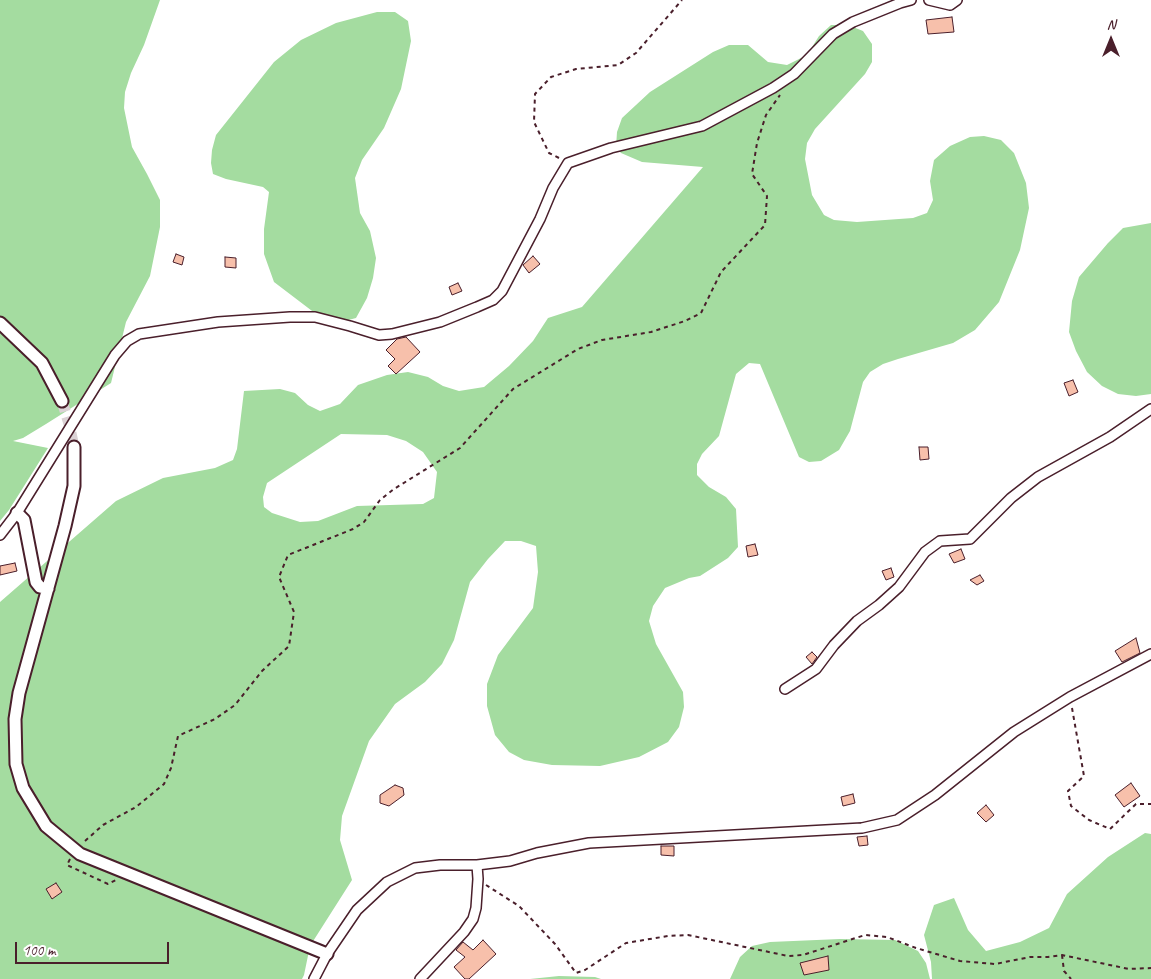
<!DOCTYPE html>
<style>
body{margin:0}
#map{position:relative;width:1151px;height:979px;overflow:hidden;background:#fff;font-family:Caveat,sans-serif}
canvas{display:block}
.north{position:absolute;left:1086px;top:15px;width:50px;height:50px;-webkit-text-stroke:4px #fff;paint-order:stroke;rotate:0deg;font-size:14px;font-weight:700;line-height:20px;text-align:center;color:#4a1f2b}
.north::after{content:'';display:block;margin:auto;width:18px;height:22px;background:#4a1f2b;clip-path:polygon(50% 0,100% 100%,50% 72%,0 100%)}
.scale{position:absolute;left:15px;top:942px;width:154px;height:22px;box-sizing:border-box;border:2px solid #4a1f2b;border-top:0;padding-left:6px;font-size:15px;line-height:18px;white-space:nowrap;color:#4a1f2b;-webkit-text-stroke:4px #fff;paint-order:stroke}
</style>
<div id="map">
<canvas width="1151" height="979"></canvas>
<div class="north">N</div>
<div class="scale">100 m</div>
</div>
<script>
const ctx = document.querySelector('canvas').getContext('2d');
ctx.lineJoin = 'round';
function fillPath(path, color) {
  ctx.fillStyle = color;
  ctx.fill(path, 'evenodd');
}
function shape(rows) {
  const path = new Path2D();
  for (const r of rows) {
    path.moveTo(r[0], r[1]);
    for (let i = 2; i < r.length; i += 2) path.lineTo(r[i], r[i + 1]);
  }
  return path;
}
function strokePath(path, color, width, dash) {
  ctx.strokeStyle = color;
  ctx.lineWidth = width;
  ctx.lineCap = dash ? 'butt' : 'round';
  ctx.setLineDash(dash || []);
  ctx.stroke(path);
}
const green = shape([
 [0,0,160,0,144,45,131,73,125,92,124,108,132,147,147,174,160,200,160,227,150,276,126,322,111,383,46,424,23,438,13,441,48,448,9,510,0,521],
 [377,12,395,12,408,21,411,41,401,89,384,128,362,160,355,178,360,213,370,231,376,258,373,278,367,298,356,318,337,323,320,317,274,282,264,254,264,229,269,192,263,187,226,179,213,174,211,163,212,150,216,135,274,62,301,40,336,23],
 [831,25,848,25,863,31,872,44,872,62,865,74,815,129,807,143,805,159,812,195,824,215,834,220,857,222,913,218,927,213,933,200,930,181,934,160,950,146,970,137,984,136,1001,140,1014,153,1026,183,1029,208,1020,250,999,302,975,330,953,343,898,359,883,364,870,372,863,382,850,431,839,450,821,461,809,462,799,457,760,364,749,363,736,374,719,436,702,454,697,464,697,475,709,487,726,497,736,509,738,547,728,558,700,576,689,578,665,588,653,606,649,621,656,644,683,692,684,707,679,727,668,742,639,757,600,766,552,765,524,760,509,752,495,735,487,706,487,684,498,655,533,608,538,572,536,546,521,541,505,541,488,559,470,582,454,640,442,664,425,682,395,704,369,741,342,816,340,840,352,880,310,946,304,975,302,979,0,979,0,602,116,501,163,478,215,468,233,460,237,449,244,391,280,389,295,393,308,405,320,411,340,404,358,385,387,375,408,372,428,377,443,386,459,391,484,387,509,366,533,341,548,318,582,307,703,167,642,162,621,153,616,147,617,132,622,118,650,92,713,52,729,45,748,45,768,62,787,65,807,55,819,36],
 [341,434,387,435,406,441,423,452,437,472,434,498,423,504,357,506,318,521,300,522,272,513,264,507,263,497,267,483],
 [1151,223,1151,394,1136,396,1118,394,1102,386,1087,372,1076,351,1069,332,1072,301,1079,277,1108,243,1123,228],
 [1145,833,1151,834,1151,979,932,979,931,962,924,935,934,905,954,898,968,930,986,951,1020,942,1049,928,1067,894,1108,857],
 [840,939,895,940,918,951,926,963,930,979,730,979,740,957,752,946,770,942],
 [559,976,595,977,601,979,530,979]
]);
const building = shape([
 [952,17,954,32,928,34,926,20,952,17],
 [176,254,184,257,182,265,173,262,176,254],
 [533,256,540,264,529,273,523,265,533,256],
 [225,257,236,258,236,268,225,267,225,257],
 [458,283,462,291,452,295,449,287,458,283],
 [406,337,420,352,396,374,388,366,395,359,386,350,397,339,406,337],
 [1073,380,1078,392,1069,396,1064,383,1073,380],
 [919,447,928,447,929,459,920,460,919,447],
 [755,544,758,555,748,557,746,546,755,544],
 [961,549,965,559,954,563,949,554,961,549],
 [15,563,17,571,0,575,0,566,15,563],
 [891,568,894,577,886,580,882,571,891,568],
 [980,575,984,581,977,585,970,580,980,575],
 [1136,638,1140,653,1122,662,1115,651,1136,638],
 [812,652,817,657,812,664,806,657,812,652],
 [1131,783,1140,796,1124,807,1115,795,1131,783],
 [395,785,403,788,404,795,389,806,380,803,380,795,395,785],
 [853,794,855,803,843,806,841,797,853,794],
 [986,805,994,815,986,822,977,813,986,805],
 [867,836,868,845,859,846,857,837,867,836],
 [661,846,674,846,674,856,661,855,661,846],
 [56,883,62,892,52,899,46,889,56,883],
 [483,940,496,954,469,979,465,979,454,967,465,957,456,950,463,942,473,950,483,940],
 [828,956,829,970,804,975,800,963,828,956]
]);
const tertiaryTunnel = shape([
 [62,401,69,424,74,447]
]);
const path = shape([
 [559,158,549,153,534,122,535,94,551,77,576,69,618,65,636,53,682,0],
 [1072,708,1084,776,1068,791,1071,806,1089,820,1110,829,1136,804,1151,804],
 [85,841,103,825,136,807,164,784,171,768,178,736,215,719,235,705,262,671,289,646,294,612,279,577,288,555,353,529,364,522,380,500,394,489,460,448,513,389,578,349,602,340,651,332,685,321,701,313,721,272,765,225,767,196,752,174,757,143,766,115,780,95],
 [70,859,67,865,108,884,116,880],
 [486,885,519,906,555,944,576,973,585,970,626,943,668,936,688,935,788,956,803,955,865,935,887,937,916,948,960,961,995,964,1030,957,1048,957,1062,955,1129,969,1151,968],
 [1062,955,1064,971,1071,979]
]);
const minor = shape([
 [929,0,950,5,957,0],
 [0,535,17,513,115,355,127,341,139,334,218,322,290,317,315,317,350,326,379,335,392,334,440,322,477,307,493,300,502,291,540,219,553,188,568,163,611,148,702,126,773,88,794,74,833,34,853,22,900,3,911,0],
 [785,689,816,669,834,645,857,621,879,605,899,587,925,552,940,541,970,539,1011,498,1038,477,1110,437,1151,409],
 [314,979,327,954,357,910,387,882,415,868,440,865,477,865,510,861,537,853,589,843,862,828,897,820,935,795,1014,732,1070,697,1151,654],
 [420,979,464,932,473,919,476,908,478,879,477,865]
]);
const tertiary = shape([
 [0,323,42,363,62,401],
 [74,447,74,486,65,526,19,693,15,719,16,764,23,788,46,826,80,854,327,954],
 [17,513,24,520,36,582,40,587,48,589]
]);
fillPath(green, '#a4dca0');
fillPath(building, '#f7c0ab');
strokePath(building, '#4a1f2b', 1);
strokePath(tertiaryTunnel, '#dbd2d5', 11, [11, 5.5]);
strokePath(minor, '#4a1f2b', 12);
strokePath(tertiary, '#4a1f2b', 15);
strokePath(path, '#4a1f2b', 2, [4, 4]);
strokePath(minor, '#fff', 9);
strokePath(tertiary, '#fff', 11);
</script>
